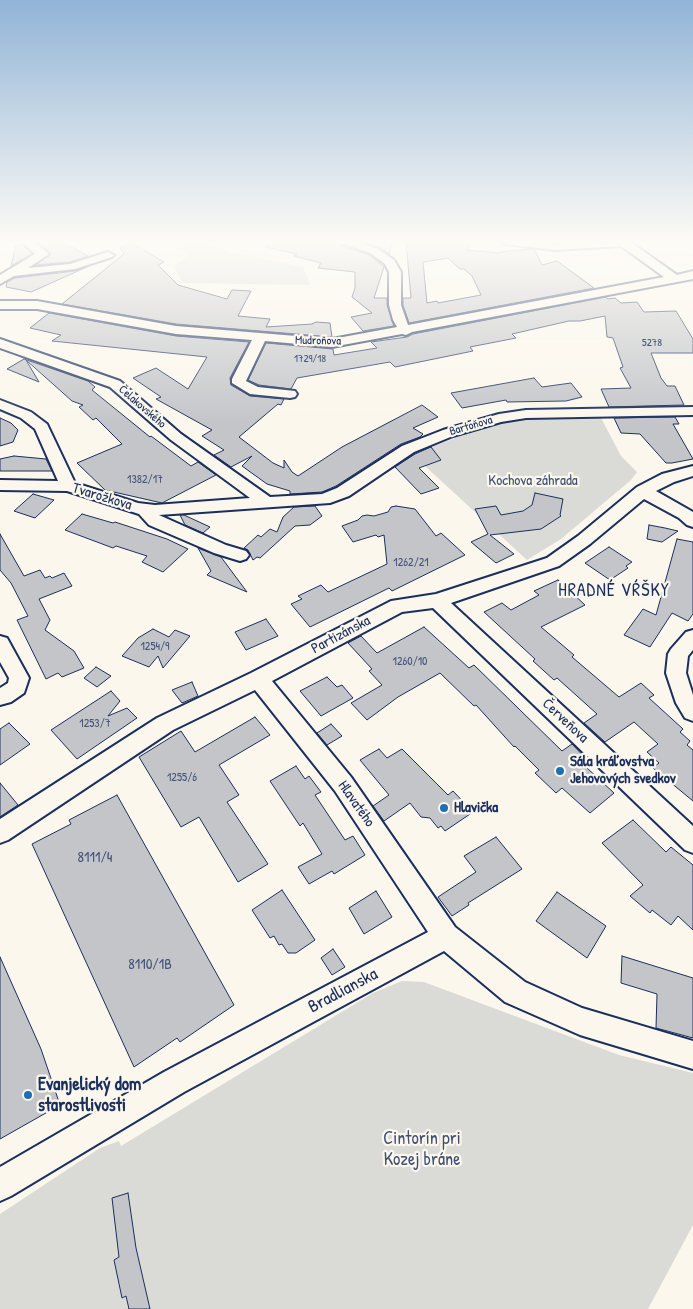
<!DOCTYPE html>
<meta charset="utf-8">
<style>
body{margin:0}
canvas{display:block;background:#fbf7ec}
</style>
<canvas width="693" height="1309"></canvas>
<script>
const ctx = document.querySelector('canvas').getContext('2d');
ctx.lineJoin = 'round';
function fillPath(path, color) {
  ctx.fillStyle = color;
  ctx.fill(path, 'evenodd');
}
function shape(rows) {
  const path = new Path2D();
  for (const r of rows) {
    path.moveTo(r[0], r[1]);
    for (let i = 2; i < r.length; i += 2) path.lineTo(r[i], r[i + 1]);
  }
  return path;
}
function strokePath(path, color, width, dash) {
  ctx.strokeStyle = color;
  ctx.lineWidth = width;
  ctx.lineCap = dash ? 'butt' : 'round';
  ctx.setLineDash(dash || []);
  ctx.stroke(path);
}
function label(font, color, halo, rows, align = 'center') {
  ctx.font = font + ' "Patrick Hand",sans-serif';
  ctx.lineWidth = 4.5;
  ctx.setLineDash([]);
  ctx.textBaseline = 'middle';
  ctx.strokeStyle = halo;
  ctx.fillStyle = color;
  for (const [text, x, y, turn = 0] of rows) {
    ctx.save();
    ctx.translate(x, y);
    ctx.rotate((+turn || 0) * Math.PI / 180);
    ctx.textAlign = isNaN(turn) ? turn : align;
    if (halo) ctx.strokeText(text, 0, 0);
    ctx.fillText(text, 0, 0);
    ctx.restore();
  }
}
const green = shape([
 [164,241,203,241,229,252,303,267,310,285,183,283,174,266,189,255],
 [600,416,621,456,637,472,631,480,561,539,527,560,412,454,499,422,539,417],
 [402,981,424,982,619,1055,693,1073,693,1225,648,1309,0,1309,0,1214,100,1148,119,1141,121,1146,373,993]
]);
const building = shape([
 [41,241,61,241,88,256,70,262,35,265,51,254,37,242,41,241],
 [266,241,338,241,340,245,369,255,384,267,374,298,387,298,387,305,394,326,363,331,351,317,372,313,352,297,355,288,355,272,318,268,321,263,294,256,297,254,266,247,266,241],
 [360,241,393,241,389,254,379,247,360,241],
 [406,241,473,241,467,250,497,253,507,251,534,249,542,265,557,261,594,288,409,323,403,305,403,298,411,298,406,241],
 [448,258,460,269,464,269,472,276,481,295,438,303,437,301,427,303,423,262,448,258],
 [132,243,164,262,158,265,178,285,227,299,232,290,251,291,238,316,270,319,266,327,312,324,316,322,330,323,332,337,176,324,62,304,124,254,120,247,132,243],
 [22,244,32,254,11,266,16,245,22,244],
 [87,267,31,292,6,287,7,282,15,278,75,271,87,267],
 [606,297,608,299,615,298,621,303,637,302,644,312,676,311,693,339,693,353,651,353,661,378,667,386,675,386,684,405,609,407,601,389,631,388,620,368,623,367,613,338,607,337,605,316,580,321,569,321,512,334,516,338,470,347,473,351,395,367,390,362,297,378,291,389,259,385,248,380,266,343,333,349,334,355,377,348,371,342,407,337,413,334,606,297],
 [49,313,176,336,249,342,230,378,231,385,250,396,284,399,281,405,278,404,239,437,273,463,284,468,284,460,292,472,298,476,342,447,422,405,438,417,413,428,423,434,420,437,401,444,336,486,322,492,290,494,290,491,267,484,242,466,252,456,231,467,214,455,224,450,202,436,212,430,156,399,161,397,133,378,156,368,188,389,207,357,52,341,61,335,30,328,49,313],
 [24,359,88,381,95,387,92,390,150,437,151,436,191,466,198,462,216,475,162,503,105,490,77,463,122,444,96,418,93,420,79,407,83,405,72,401,26,360,39,382,7,369,24,359],
 [534,378,542,387,571,383,582,397,566,401,507,402,506,400,462,408,451,393,534,378],
 [675,417,679,424,673,424,693,459,672,463,666,463,640,434,621,433,614,418,675,417],
 [0,418,11,423,18,430,13,442,0,446,0,418],
 [431,447,441,460,419,468,439,488,421,494,395,467,415,454,431,447],
 [14,456,46,459,52,471,0,471,0,459,14,456],
 [535,493,563,499,560,515,561,516,541,529,490,535,514,554,496,563,471,542,488,534,475,509,496,506,501,515,523,511,532,505,535,493],
 [33,494,54,500,35,518,14,511,33,494],
 [315,506,322,516,310,525,295,526,260,558,257,557,253,560,248,550,244,548,258,535,261,537,270,529,277,532,283,517,294,507,315,506],
 [396,506,415,509,436,536,441,533,465,555,392,591,389,588,310,627,291,604,302,599,298,596,321,585,328,592,387,564,384,535,378,537,376,535,353,542,342,526,358,520,362,516,367,515,374,516,388,512,391,507,396,506],
 [82,514,113,523,115,522,167,539,188,549,163,572,142,562,147,556,116,546,113,548,65,530,82,514],
 [180,515,184,515,210,527,203,533,185,525,180,515],
 [649,525,665,528,678,531,662,542,647,539,649,525],
 [0,534,24,576,40,570,45,578,50,576,52,578,64,573,72,586,39,599,50,620,45,630,74,651,84,668,62,677,58,673,46,679,17,620,28,616,11,583,0,570,0,534],
 [677,539,693,542,693,614,688,621,672,613,650,647,624,635,643,609,656,615,677,539],
 [609,547,632,562,626,566,628,568,610,580,585,563,609,547],
 [198,548,221,557,247,592,207,575,211,571,198,548],
 [558,580,585,605,541,627,574,655,572,657,619,697,641,683,654,695,649,698,683,729,680,732,690,741,687,745,693,750,693,801,653,768,659,763,647,752,658,744,634,722,605,742,584,723,597,714,557,678,554,680,533,661,535,659,484,612,502,603,511,610,539,595,534,591,558,580],
 [266,619,278,636,246,650,235,632,266,619],
 [424,627,469,668,474,665,562,751,572,744,592,765,587,768,614,793,590,813,562,788,556,793,535,773,539,770,515,746,514,747,476,705,474,706,440,673,398,697,367,720,351,703,382,685,369,671,372,669,348,643,361,636,377,653,424,627],
 [153,629,169,637,175,630,190,636,163,668,158,656,149,667,122,656,138,638,153,629],
 [96,667,111,676,97,687,84,678,96,667],
 [327,677,337,687,342,685,353,698,321,716,300,691,327,677],
 [192,682,198,696,182,703,172,690,192,682],
 [111,691,120,701,108,716,127,708,137,718,77,759,51,730,111,691],
 [255,717,270,735,219,765,239,795,227,802,268,864,238,882,199,817,181,827,139,757,181,731,195,752,255,717],
 [9,723,30,744,0,765,0,729,9,723],
 [331,724,342,736,327,745,317,733,331,724],
 [379,749,387,758,402,749,448,795,453,791,473,812,445,831,441,826,438,828,430,818,421,817,410,803,384,821,373,806,389,795,360,760,379,749],
 [296,766,305,779,309,776,321,792,315,795,345,840,353,836,365,855,334,874,332,871,309,884,298,867,322,854,303,823,300,826,270,781,296,766],
 [0,783,18,805,0,817,0,783],
 [117,795,234,1005,180,1042,177,1038,134,1067,32,844,71,824,69,820,117,795],
 [633,820,666,852,671,847,693,865,693,930,678,916,671,925,652,910,650,913,630,896,643,885,602,843,633,820],
 [496,837,522,869,468,903,469,905,452,916,438,897,476,872,464,856,496,837],
 [282,890,315,940,296,953,288,953,282,944,279,945,274,936,270,938,252,910,282,890],
 [376,891,392,917,364,934,349,908,376,891],
 [557,892,606,926,587,958,536,921,557,892],
 [333,949,345,967,332,975,321,958,333,949],
 [622,956,693,978,693,1038,656,1028,657,994,621,983,622,956],
 [0,957,41,1049,60,1105,0,1139,0,957],
 [128,1193,136,1248,150,1309,129,1309,126,1296,122,1298,114,1260,119,1257,112,1198,128,1193]
]);
const minor = shape([
 [21,241,33,241,49,254,28,268,70,264,108,252,114,255,112,257,75,269,14,276,0,284,0,275,35,254,21,241],
 [340,241,355,241,378,249,394,260,401,272,401,305,408,325,664,277,621,246,555,250,505,244,500,241,532,241,555,244,629,241,677,275,693,271,693,279,412,332,406,335,402,334,332,347,265,341,246,381,258,387,295,391,297,394,295,397,290,398,250,394,232,383,232,379,252,340,176,334,37,309,0,309,0,301,37,301,176,326,332,339,397,327,393,320,389,305,389,272,385,264,370,253,341,243,340,241],
 [0,339,120,381,181,434,270,497,322,494,337,488,402,446,443,430,499,414,526,410,693,407,693,415,526,418,501,422,453,436,414,452,349,496,330,503,159,515,226,545,246,551,249,555,246,559,240,561,214,553,149,525,139,514,67,491,0,490,0,480,58,481,35,429,21,418,0,409,0,400,31,412,47,424,75,483,138,503,155,505,250,498,171,440,110,387,0,348,0,339],
 [693,466,693,476,674,482,656,491,693,512,693,527,687,525,679,518,644,499,590,544,559,566,451,603,693,826,693,853,685,850,433,608,402,612,272,681,351,777,455,927,525,982,582,1008,693,1041,693,1069,580,1035,505,1002,444,951,184,1092,11,1196,0,1201,0,1167,164,1072,428,932,335,791,255,690,173,730,8,840,0,843,0,819,157,718,251,673,391,601,436,594,547,558,578,536,637,487,662,474,693,466],
 [693,630,693,650,688,656,686,673,693,695,693,721,685,718,676,703,666,673,668,654,671,649,686,632,693,630],
 [0,636,7,638,29,678,24,693,11,702,0,705,0,688,8,683,9,678,0,662,0,636]
]);
const markers = [
 [560,771,5,"#1f6fb2"],
 [444,808,5,"#1f6fb2"],
 [28,1095,5,"#1f6fb2"]
];
const farNumbernames = [
 ["5278",652,343],
 ["1729/18",310,359]
];
const farStreetnames = [
 ["Mudroňova",318,341,1],
 ["Čelakovského",142,407,41],
 ["Bartoňova",471,426,-16]
];
const numberNames = [
 ["1382/17",145,480],
 ["1262/21",411,563],
 ["1254/9",155,647],
 ["1260/10",410,662],
 ["1253/7",95,724],
 ["1255/6",182,778]
];
const parkNames = [
 ["Kochova záhrada",533,481]
];
const streetNames = [
 ["Tvarožkova",102,497,17],
 ["Partizánska",341,635,-28],
 ["Červeňova",565,721,43],
 ["Hlavatého",356,804,55]
];
const poiNames = [
 ["Sála kráľovstva",570,762],
 ["Jehovových svedkov",570,779],
 ["Hlavička",454,808]
];
const nearNumbernames = [
 ["8111/4",95,858],
 ["8110/1B",150,965]
];
const quarterNames = [
 ["HRADNÉ VŔŠKY",614,591]
];
const nearStreetnames = [
 ["Bradlianska",343,991,-28]
];
const nearPoinames = [
 ["Evanjelický dom",38,1085],
 ["starostlivosti",38,1106]
];
const nearParknames = [
 ["Cintorín pri",422,1139],
 ["Kozej bráne",422,1160]
];
fillPath(green, '#dadad7');
fillPath(building, '#c3c5c9');
strokePath(building, '#1b2f5e', 1);
strokePath(minor, '#1b2f5e', 4);
fillPath(minor, '#fbf7ec');
const sky = ctx.createLinearGradient(0, 0, 0, 424);
sky.addColorStop(0, '#91b4d6');
sky.addColorStop(0.57, '#fdfbf6');
sky.addColorStop(1, '#fdfbf600');
ctx.fillStyle = sky;
ctx.fillRect(0, 0, 693, 424);
for (const [x, y, r, color] of markers) {
  const dot = new Path2D();
  dot.arc(x, y, r, 0, 2 * Math.PI);
  ctx.fillStyle = color;
  ctx.fill(dot);
  strokePath(dot, '#fbf7ec', 2);
}
label('11px', '#455479', null, farNumbernames);
label('12px', '#1b2f5e', '#fbf7ec', farStreetnames);
label('12px', '#455479', null, numberNames);
label('15px', '#415176', '#fbf7ec', parkNames);
label('15px', '#1b2f5e', '#fbf7ec', streetNames);
label('bold 15px', '#1b2f5e', '#fbf7ec', poiNames, 'left');
label('15px', '#455479', null, nearNumbernames);
ctx.letterSpacing = '1px';
label('18px', '#1b2f5e', '#fbf7ec', quarterNames);
ctx.letterSpacing = '0px';
label('18px', '#1b2f5e', '#fbf7ec', nearStreetnames);
label('bold 18px', '#1b2f5e', '#fbf7ec', nearPoinames, 'left');
label('18px', '#415176', '#fbf7ec', nearParknames);
</script>
